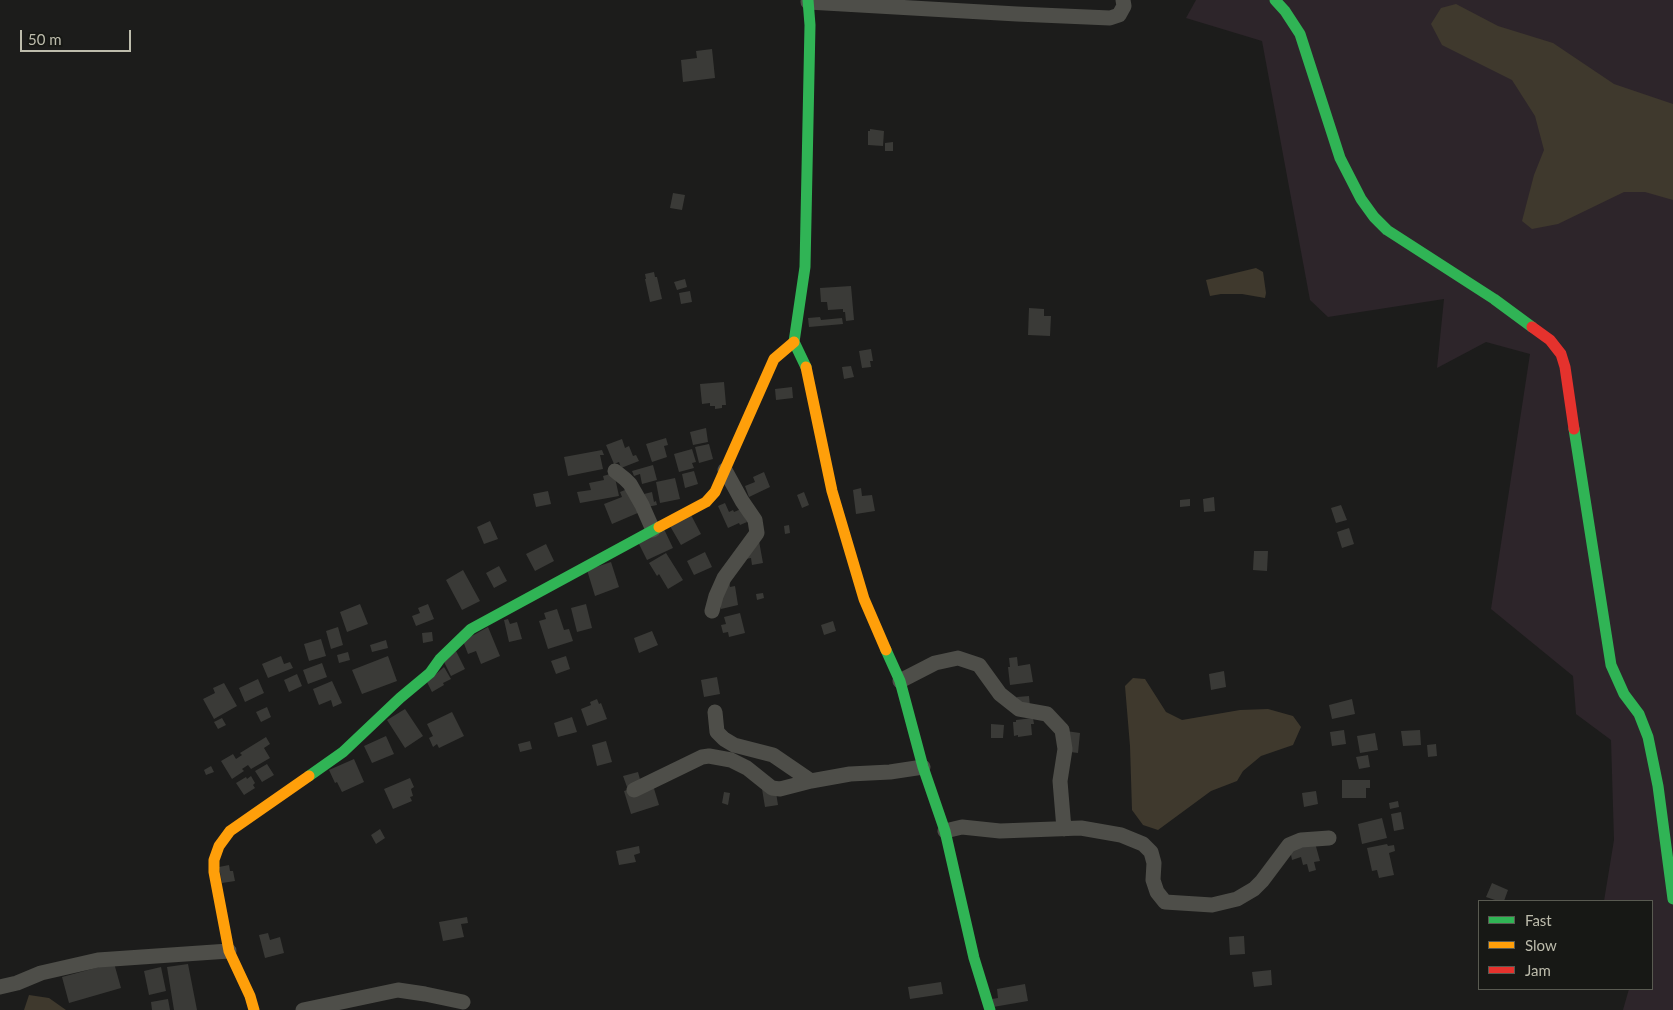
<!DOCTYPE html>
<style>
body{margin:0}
#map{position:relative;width:1673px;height:1010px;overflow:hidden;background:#1c1c1b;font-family:Lato,sans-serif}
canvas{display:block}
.legend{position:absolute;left:1478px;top:900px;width:175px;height:90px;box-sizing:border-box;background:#171815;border:1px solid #595a51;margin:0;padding:6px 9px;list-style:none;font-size:15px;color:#bdbcac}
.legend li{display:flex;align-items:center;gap:10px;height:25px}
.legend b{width:25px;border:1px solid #595a51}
.scale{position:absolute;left:20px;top:30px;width:111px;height:22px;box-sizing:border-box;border:2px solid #bdbcac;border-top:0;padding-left:6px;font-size:15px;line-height:18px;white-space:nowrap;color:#bdbcac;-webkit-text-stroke:4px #171815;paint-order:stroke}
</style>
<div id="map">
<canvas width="1673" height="1010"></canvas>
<ul class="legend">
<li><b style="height:6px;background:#30b455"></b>Fast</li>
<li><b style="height:6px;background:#ff9f0a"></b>Slow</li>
<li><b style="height:6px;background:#e5322d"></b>Jam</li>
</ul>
<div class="scale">50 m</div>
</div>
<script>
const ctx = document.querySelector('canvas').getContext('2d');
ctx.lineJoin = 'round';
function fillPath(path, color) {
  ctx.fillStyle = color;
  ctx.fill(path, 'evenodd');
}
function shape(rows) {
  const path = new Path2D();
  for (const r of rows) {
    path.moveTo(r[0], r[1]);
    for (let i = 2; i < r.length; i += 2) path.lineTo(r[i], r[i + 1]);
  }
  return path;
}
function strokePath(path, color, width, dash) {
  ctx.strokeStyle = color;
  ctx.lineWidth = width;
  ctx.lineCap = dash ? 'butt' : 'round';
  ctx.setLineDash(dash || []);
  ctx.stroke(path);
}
const green = shape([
 [1196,0,1673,0,1673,1010,1623,1010,1629,989,1652,989,1652,901,1604,901,1614,840,1611,740,1576,714,1573,676,1491,609,1530,354,1486,342,1437,368,1444,299,1328,317,1310,300,1262,41,1186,18]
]);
const water = shape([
 [1456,4,1498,26,1553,43,1614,84,1673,104,1673,200,1645,192,1624,192,1558,224,1532,229,1522,221,1534,175,1544,150,1535,116,1512,80,1442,45,1431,24,1441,8],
 [1256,268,1263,272,1266,293,1265,298,1242,294,1221,294,1210,296,1206,280],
 [1133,678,1145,679,1166,712,1182,720,1240,710,1268,709,1293,716,1301,727,1293,745,1261,756,1243,771,1237,781,1211,791,1158,830,1143,825,1132,810,1130,746,1125,686],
 [29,995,49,998,66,1010,24,1010]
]);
const building = shape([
 [712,49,715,78,683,82,681,60,697,58,696,51],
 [870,129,884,131,883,146,868,145,868,131,870,131],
 [893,142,893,151,885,151,885,143],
 [673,193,685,195,682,210,670,208],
 [654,272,655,277,657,277,662,299,650,302,645,279,646,279,645,274],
 [685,279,687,287,677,290,674,282],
 [851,286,854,320,846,321,845,312,843,312,843,309,828,310,827,302,821,302,820,288],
 [690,291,692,302,681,304,679,293],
 [1029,308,1044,309,1044,316,1051,316,1050,336,1028,335],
 [820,317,821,320,842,318,843,324,809,327,808,318],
 [871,349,873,361,870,361,871,367,862,368,859,351],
 [851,366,854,377,844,379,842,367],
 [724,382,726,405,722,405,722,408,715,409,715,406,710,406,710,403,702,404,700,384],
 [792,387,793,398,776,400,775,389],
 [706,428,708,442,693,445,690,432],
 [666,438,668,445,664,446,667,457,652,462,646,444],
 [622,439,625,448,629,446,633,456,636,455,639,461,621,468,619,462,614,464,606,445],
 [709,444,713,459,699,463,695,447],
 [692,449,696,462,692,463,694,468,679,472,674,454],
 [602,450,604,455,600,455,603,469,568,476,564,457],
 [653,465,657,480,642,484,640,474,634,476,632,471],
 [694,471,698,484,685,488,682,474],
 [764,472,770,487,749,497,745,486,755,482,753,477],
 [614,473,619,496,580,503,577,492,591,490,589,483,604,480,603,476],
 [675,478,680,499,660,503,656,482],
 [630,488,640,512,612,524,604,504,622,497,620,492],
 [861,488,862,496,872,495,875,511,856,514,853,490],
 [548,491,551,504,536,507,533,494],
 [652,492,654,502,656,501,657,505,647,507,644,494],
 [804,492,809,505,802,508,797,495],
 [1214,497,1215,511,1204,512,1203,499],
 [1190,499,1190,506,1180,507,1180,500],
 [725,503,729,512,733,510,734,512,741,509,747,522,740,525,739,523,728,528,718,506],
 [1341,505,1347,520,1336,523,1331,508],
 [691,515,701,534,681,545,670,526],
 [490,521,498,539,484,544,477,527],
 [789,525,790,533,785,534,784,526],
 [663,527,673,548,647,560,637,540],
 [1349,528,1354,544,1342,548,1337,532],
 [759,541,763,563,752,565,751,558,745,559],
 [546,544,554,561,535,571,526,554],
 [1254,551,1268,551,1267,571,1253,570],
 [705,552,712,567,694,575,687,561],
 [666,553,683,580,668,589,659,574,657,576,649,563],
 [611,562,619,587,595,596,587,570],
 [499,566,507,581,494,588,486,573],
 [463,570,480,601,462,610,446,580],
 [729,580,730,587,735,586,738,605,721,609,720,604],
 [763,593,764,598,757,600,756,594],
 [360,604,368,624,347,632,340,612],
 [428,604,434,619,416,626,412,616,420,613,418,608],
 [586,604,592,628,577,632,571,608],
 [557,609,564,630,569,629,573,641,548,649,539,621,546,619,544,613],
 [740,613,745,633,729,637,728,632,723,633,721,625,726,624,724,617],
 [508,619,510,624,517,622,522,639,509,642,504,620],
 [833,621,836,631,824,635,821,625],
 [338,627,343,645,331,649,326,631],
 [488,627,500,656,481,664,476,651,468,654,463,641],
 [652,631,658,645,639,653,634,638],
 [432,632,433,641,423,643,422,633],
 [321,639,326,656,309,661,304,644],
 [386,640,388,648,372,652,370,645],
 [456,651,465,669,451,676,442,658],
 [348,652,350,660,339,663,337,655],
 [281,656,284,664,290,662,293,668,268,678,262,664],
 [388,656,397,681,362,694,352,670],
 [566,656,570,669,556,674,551,661],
 [1017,657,1018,666,1030,664,1033,682,1010,685,1008,667,1010,667,1009,658],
 [322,663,327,677,308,684,303,670],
 [444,667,451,679,443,683,444,685,432,692,427,682],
 [1224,671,1226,687,1211,690,1209,674],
 [297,674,302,686,289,692,284,680],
 [717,677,720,694,704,697,701,680],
 [258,679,264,693,245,702,239,688],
 [332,681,342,703,333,707,331,700,319,705,313,689],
 [224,683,237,706,214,719,203,699,215,693,213,688],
 [1029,696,1030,707,1018,709,1017,697],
 [597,699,599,704,601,703,607,719,587,726,581,709,591,705,590,702],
 [1352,699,1355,714,1332,719,1329,705],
 [267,707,271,717,261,722,256,712],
 [405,709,423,736,405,748,387,720],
 [452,712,464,736,439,748,437,744,433,747,429,738,433,736,427,724],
 [572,717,577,732,558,737,554,723],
 [222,718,226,725,218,729,214,722],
 [1033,718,1034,724,1031,724,1032,735,1018,737,1018,735,1014,736,1013,722,1016,722,1016,720],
 [991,724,1004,725,1003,738,991,738],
 [1344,730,1346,744,1332,746,1330,732],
 [1420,730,1421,745,1403,746,1401,731],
 [1066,731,1080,733,1078,753,1063,751],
 [1375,733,1378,750,1360,753,1357,736],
 [386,736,394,754,372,763,364,746],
 [266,737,270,744,264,748,270,758,251,769,248,765,242,769,244,771,232,779,221,761,233,754,236,759,242,755,240,753],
 [530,741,532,749,520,752,518,744],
 [606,741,612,762,597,766,592,745],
 [1436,744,1437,756,1428,757,1427,745],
 [1368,755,1370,767,1359,769,1356,757],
 [354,759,364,782,342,792,337,782,335,783,329,770],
 [267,764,274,775,262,782,255,771],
 [211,766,214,772,206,775,204,770],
 [638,772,641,783,627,787,623,776],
 [251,776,255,783,253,785,255,788,244,795,236,783,246,777,247,779],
 [410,778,414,787,411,789,413,796,410,797,412,801,393,809,384,789],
 [1342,780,1370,780,1370,788,1366,788,1366,798,1342,798],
 [652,782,659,805,631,814,624,791],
 [775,786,778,805,765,807,762,789],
 [1316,791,1318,804,1304,807,1302,793],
 [724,792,730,793,728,805,722,803],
 [1398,801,1399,807,1390,809,1389,803],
 [1401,812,1404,829,1394,831,1391,814],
 [1382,818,1387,838,1362,844,1358,824],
 [380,829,385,838,376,844,371,835],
 [1315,843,1320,861,1314,862,1316,870,1309,872,1307,864,1303,865,1301,857,1292,860,1290,849],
 [1387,844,1388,846,1394,845,1395,851,1389,853,1394,875,1379,878,1377,870,1372,871,1367,848],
 [639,846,640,853,634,855,636,862,619,865,616,851],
 [229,865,230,871,233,871,235,881,222,883,219,867],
 [1492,883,1508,890,1504,901,1498,901,1486,897],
 [467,917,468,923,461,924,464,937,443,941,439,922],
 [268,933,270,940,280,937,284,953,265,958,259,935],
 [1244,936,1245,954,1230,955,1229,937],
 [114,963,121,988,69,1003,62,977],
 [188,964,197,1010,174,1010,167,967],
 [161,967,166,991,149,995,144,971],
 [1271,970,1272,985,1254,987,1252,972],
 [941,982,943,994,910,999,908,987],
 [1025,984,1028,1001,993,1007,992,999,998,998,997,989],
 [168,999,170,1010,152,1010,151,1002]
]);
const street = shape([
 [808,2,1017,14,1110,18,1119,15,1124,6,1123,0],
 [615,471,625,479,630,484,642,505,653,530],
 [712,611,716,596,724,578,757,533,755,520,742,501,725,470],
 [900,681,935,663,958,658,979,665,1000,694,1019,709,1047,714,1062,730,1065,749,1060,781,1064,829],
 [715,712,717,732,724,739,734,745,773,755,811,781],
 [634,790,702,757,709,756,731,760,747,768,772,788,780,789,811,781,850,774,890,772,923,767],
 [945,831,962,827,1000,831,1081,828,1121,835,1143,844,1151,852,1154,863,1153,880,1157,892,1165,902,1212,905,1237,899,1254,889,1262,881,1289,845,1301,840,1329,838],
 [0,987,17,983,41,973,98,960,229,951],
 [303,1010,398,990,425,994,463,1002]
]);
const fast = shape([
 [1275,0,1285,11,1300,34,1340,158,1361,199,1374,217,1387,230,1494,299,1532,327],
 [806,367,794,342,805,267,810,25,808,0],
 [1574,429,1611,665,1624,694,1639,714,1648,737,1658,786,1673,899],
 [886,650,900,681,923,767,945,831,974,958,990,1010],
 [309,776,343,752,400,698,430,673,440,659,471,629,659,527]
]);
const slow = shape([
 [806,367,832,491,864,599,886,650],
 [659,527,706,502,715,492,774,359,794,342],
 [254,1010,250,996,229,951,214,872,214,860,219,846,230,831,309,776]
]);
const jam = shape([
 [1532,327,1550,340,1561,354,1565,367,1574,429]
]);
fillPath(green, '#2d252a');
fillPath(water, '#3f392d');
fillPath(building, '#3a3a37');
strokePath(street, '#4e4e49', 15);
strokePath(fast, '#30b455', 11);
strokePath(slow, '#ff9f0a', 11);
strokePath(jam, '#e5322d', 11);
</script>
